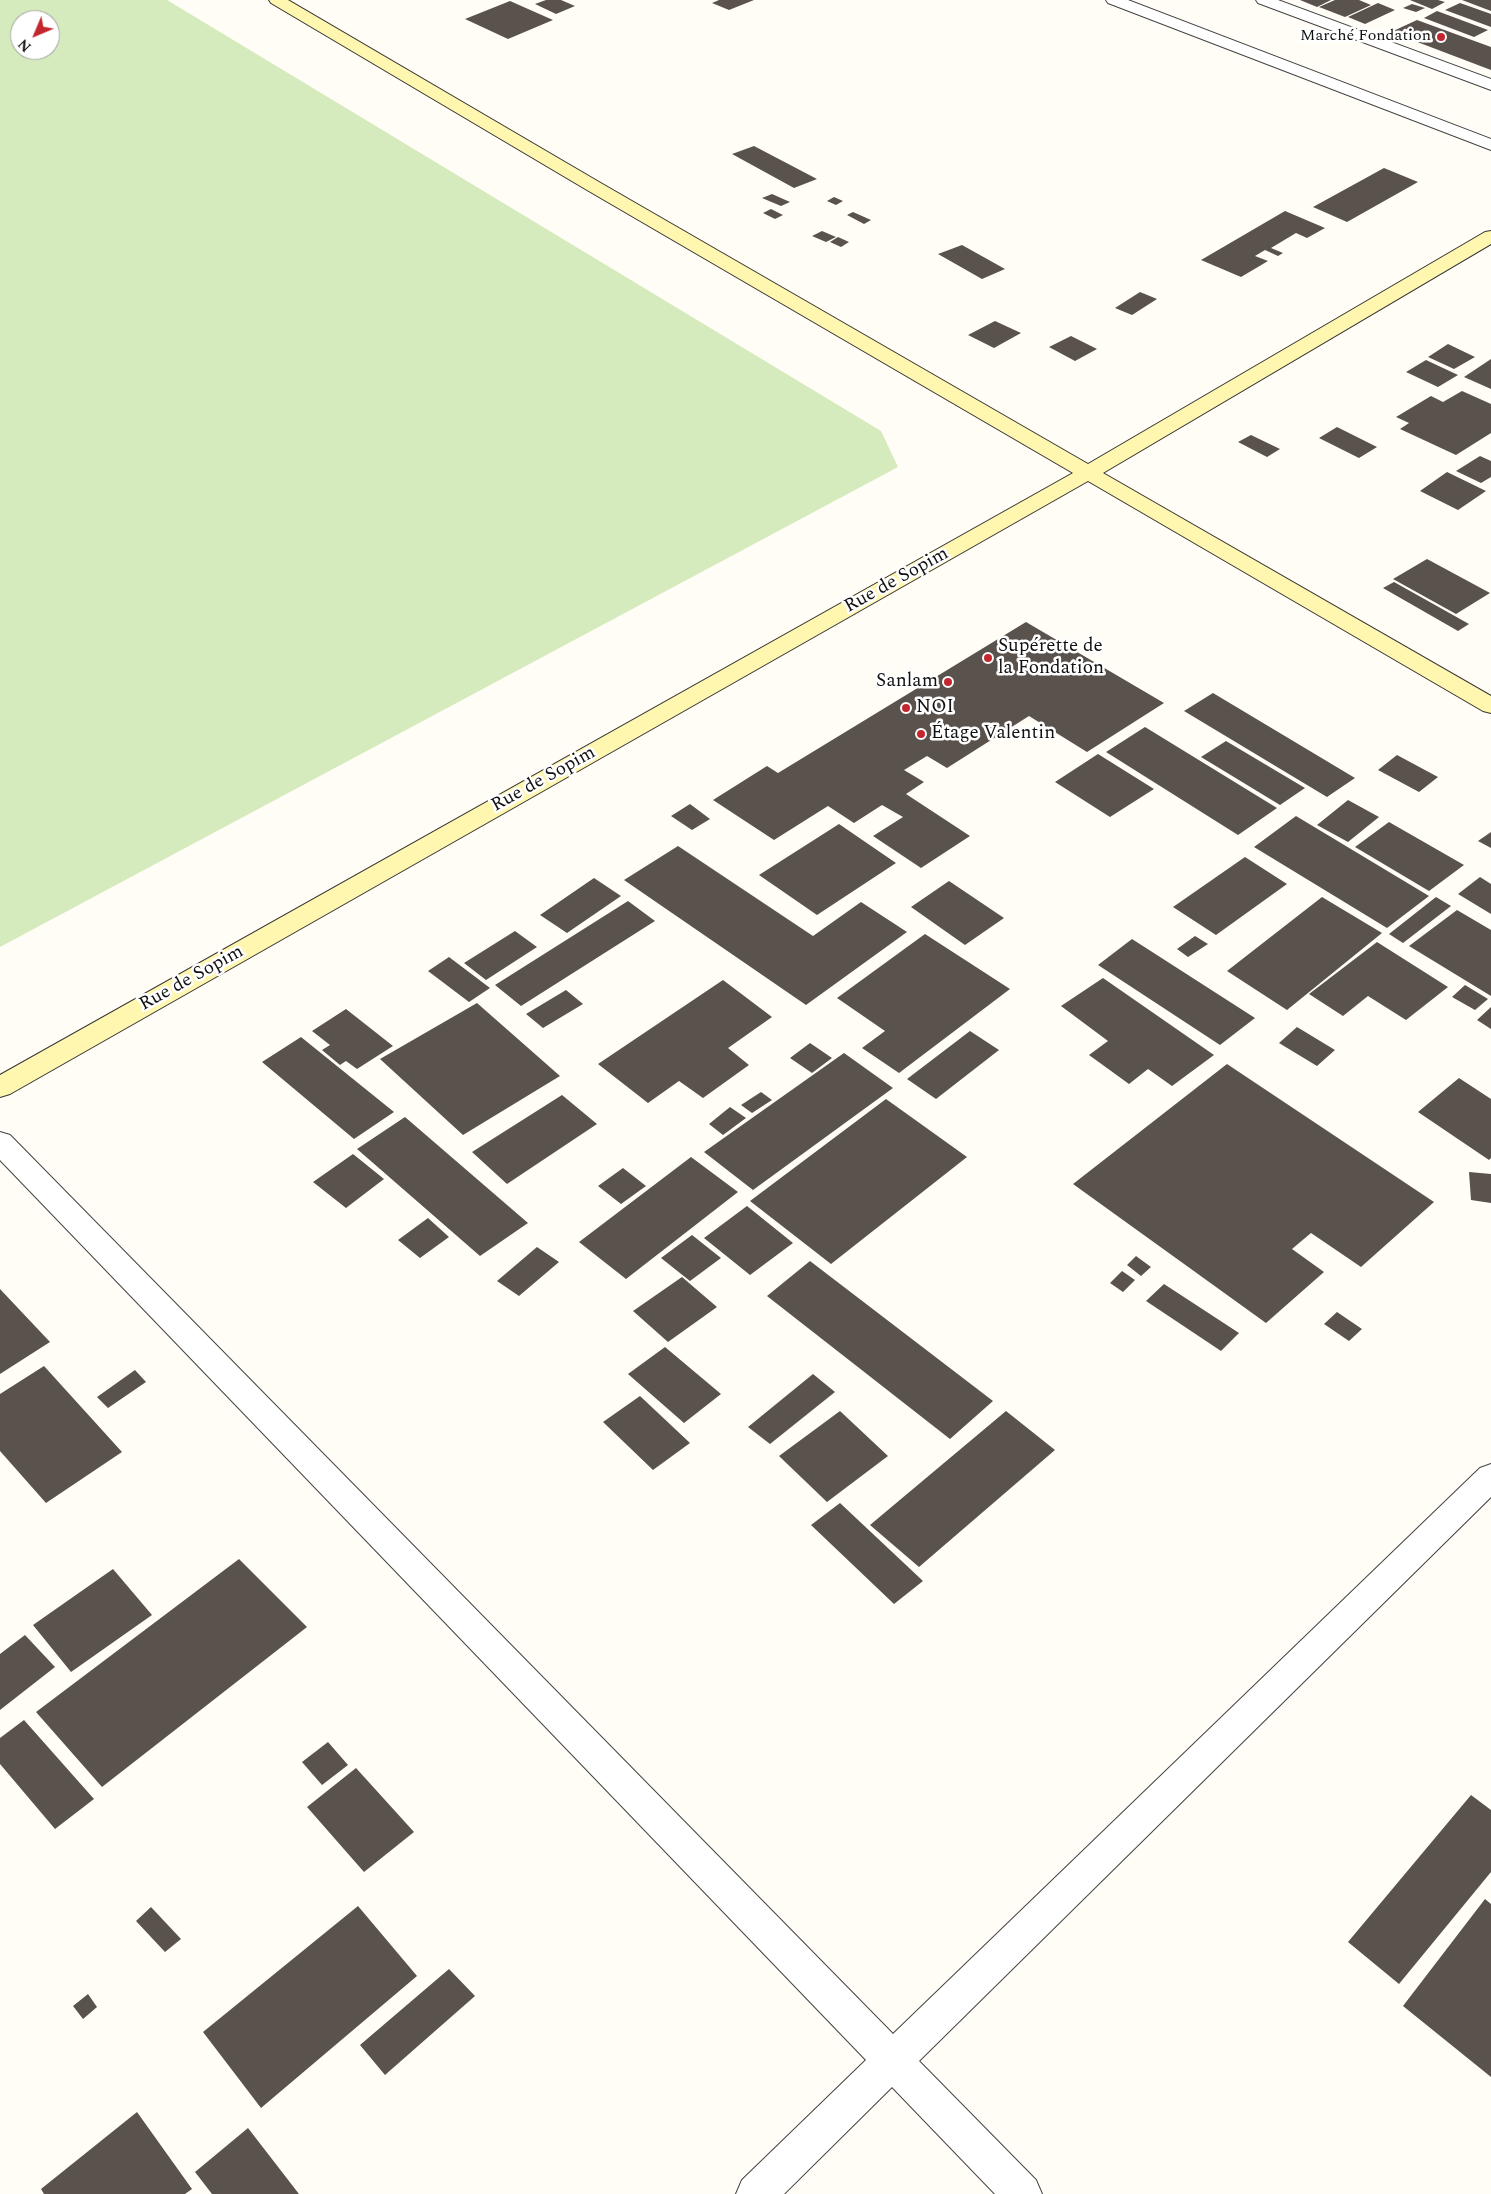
<!DOCTYPE html>
<meta charset="utf-8">
<style>
body{margin:0}
#map{position:relative;width:1491px;height:2194px;overflow:hidden;background:#fffdf5;font-family:Spectral,serif}
canvas{display:block}
.north{position:absolute;left:10px;top:10px;width:50px;height:50px;box-sizing:border-box;background:#fff;border:1px solid #a0a0a0;border-radius:50%;rotate:225deg;font-size:14px;font-weight:700;line-height:20px;text-align:center;color:#111}
.north::after{content:'';display:block;margin:auto;width:18px;height:22px;background:#c4262e;clip-path:polygon(50% 0,100% 100%,50% 72%,0 100%)}
</style>
<div id="map">
<canvas width="1491" height="2194"></canvas>
<div class="north">N</div>
</div>
<script>
const ctx = document.querySelector('canvas').getContext('2d');
ctx.lineJoin = 'round';
function fillPath(path, color) {
  ctx.fillStyle = color;
  ctx.fill(path, 'evenodd');
}
function shape(rows) {
  const path = new Path2D();
  for (const r of rows) {
    path.moveTo(r[0], r[1]);
    for (let i = 2; i < r.length; i += 2) path.lineTo(r[i], r[i + 1]);
  }
  return path;
}
function strokePath(path, color, width, dash) {
  ctx.strokeStyle = color;
  ctx.lineWidth = width;
  ctx.lineCap = dash ? 'butt' : 'round';
  ctx.setLineDash(dash || []);
  ctx.stroke(path);
}
function label(font, color, halo, rows, align = 'center') {
  ctx.font = font + ' Spectral,serif';
  ctx.lineWidth = 5;
  ctx.setLineDash([]);
  ctx.textBaseline = 'middle';
  ctx.strokeStyle = halo;
  ctx.fillStyle = color;
  for (const [text, x, y, turn = 0] of rows) {
    ctx.save();
    ctx.translate(x, y);
    ctx.rotate((+turn || 0) * Math.PI / 180);
    ctx.textAlign = isNaN(turn) ? turn : align;
    if (halo) ctx.strokeText(text, 0, 0);
    ctx.fillText(text, 0, 0);
    ctx.restore();
  }
}
const green = shape([
 [0,0,167,0,881,431,898,467,0,947],
 [20,20,50,20,50,50,20,50]
]);
const building = shape([
 [546,0,561,0,575,6,556,14,535,4],
 [719,0,754,0,729,10,712,3],
 [1300,0,1331,0,1317,7],
 [1335,0,1359,0,1371,5,1345,17,1319,7],
 [1410,0,1438,0,1445,2,1432,9],
 [1462,0,1491,0,1491,11],
 [510,1,553,20,508,39,465,19],
 [1378,3,1395,10,1365,24,1348,17],
 [1460,3,1491,14,1491,27,1445,10],
 [1412,4,1425,8,1416,12,1403,8],
 [1437,11,1488,30,1474,37,1424,18],
 [1417,20,1491,47,1491,70,1391,32],
 [754,146,817,179,794,188,732,154],
 [1384,168,1418,182,1347,222,1313,207],
 [772,194,790,202,781,206,762,198],
 [834,197,843,201,836,205,827,201],
 [771,209,783,215,775,219,763,213],
 [1285,211,1325,228,1307,238,1296,233,1271,248,1283,253,1278,256,1265,250,1255,256,1268,261,1241,277,1201,260],
 [853,212,871,220,864,224,847,215],
 [822,231,836,237,826,242,812,236],
 [838,237,849,242,841,247,830,242],
 [962,245,1005,269,982,279,938,254],
 [1140,292,1157,299,1132,315,1115,308],
 [995,321,1021,333,994,348,968,335],
 [1071,336,1097,349,1075,361,1049,347],
 [1448,344,1475,357,1454,369,1428,357],
 [1491,359,1491,389,1464,377],
 [1426,360,1458,375,1438,387,1406,372],
 [1462,391,1491,404,1491,433,1456,455,1400,429,1409,423,1396,417,1431,396,1443,402],
 [1337,427,1377,447,1359,458,1319,438],
 [1251,435,1280,449,1267,457,1238,442],
 [1480,456,1491,461,1491,477,1481,483,1456,471],
 [1447,472,1486,491,1458,510,1420,491],
 [1427,559,1490,593,1456,614,1393,579],
 [1394,582,1469,624,1458,631,1383,588],
 [1026,622,1164,703,1087,752,1029,716,947,768,927,756,904,770,924,782,906,794,970,836,921,868,873,836,903,817,882,805,854,823,828,806,774,840,713,800,767,766,778,773],
 [1213,693,1355,778,1327,797,1184,711],
 [1145,727,1277,808,1238,835,1106,752],
 [1226,741,1305,788,1280,805,1201,757],
 [1098,754,1154,789,1110,817,1055,782],
 [1397,755,1438,777,1419,792,1378,770],
 [1348,800,1379,817,1348,842,1317,825],
 [690,804,710,819,692,830,671,816],
 [1296,816,1429,896,1387,928,1254,847],
 [1389,822,1464,865,1429,891,1355,847],
 [839,824,896,863,817,915,759,875],
 [1491,832,1491,848,1478,841],
 [678,846,813,936,861,902,907,932,806,1005,624,880],
 [1245,857,1287,884,1216,935,1173,907],
 [1480,877,1491,884,1491,914,1458,894],
 [594,878,621,896,567,933,540,915],
 [949,881,1004,918,965,945,911,907],
 [1322,897,1382,933,1287,1010,1227,971],
 [1436,897,1451,906,1403,943,1389,934],
 [628,901,655,921,521,1006,495,985],
 [1457,910,1491,930,1491,996,1409,946],
 [515,931,537,947,486,980,464,963],
 [925,934,1010,989,899,1073,862,1048,885,1031,837,998],
 [1195,936,1208,944,1188,957,1177,949],
 [1132,939,1255,1018,1220,1045,1098,965],
 [1377,942,1448,987,1406,1020,1368,996,1343,1016,1309,994],
 [449,957,490,988,469,1002,428,971],
 [1103,978,1214,1055,1172,1086,1148,1069,1129,1084,1089,1055,1108,1041,1061,1006],
 [723,980,772,1017,728,1048,749,1065,703,1098,679,1081,648,1103,598,1064],
 [1465,985,1488,999,1475,1010,1452,997],
 [566,990,583,1004,543,1028,526,1014],
 [477,1003,560,1076,463,1135,380,1059],
 [1491,1007,1491,1029,1477,1020],
 [346,1009,393,1046,357,1069,346,1061,340,1065,322,1050,330,1045,312,1031],
 [1297,1027,1335,1050,1317,1066,1279,1043],
 [970,1031,999,1050,936,1099,907,1079],
 [301,1037,394,1112,354,1139,262,1062],
 [810,1043,832,1058,812,1073,790,1058],
 [844,1053,893,1088,753,1190,704,1152],
 [1227,1064,1434,1202,1361,1267,1311,1233,1292,1249,1324,1272,1266,1323,1073,1184],
 [1459,1078,1491,1099,1491,1158,1489,1160,1418,1112],
 [761,1092,772,1100,752,1113,741,1105],
 [562,1095,597,1124,507,1184,472,1152],
 [886,1099,967,1157,831,1264,750,1201],
 [730,1107,746,1118,723,1135,709,1124],
 [405,1117,528,1223,480,1256,357,1149],
 [353,1154,384,1179,346,1208,313,1182],
 [691,1157,738,1192,626,1279,579,1242],
 [623,1168,646,1186,621,1204,598,1186],
 [1469,1172,1491,1174,1491,1203,1471,1200],
 [747,1206,793,1243,750,1275,704,1238],
 [428,1218,449,1237,420,1258,398,1240],
 [692,1235,721,1258,690,1281,661,1258],
 [537,1247,559,1262,519,1296,497,1281],
 [1136,1256,1151,1267,1141,1276,1127,1265],
 [810,1261,993,1401,950,1439,767,1296],
 [1122,1271,1135,1280,1123,1292,1110,1283],
 [682,1277,717,1307,668,1342,633,1311],
 [1164,1284,1239,1333,1221,1351,1146,1301],
 [0,1289,50,1342,0,1374],
 [1337,1312,1362,1329,1349,1341,1324,1324],
 [665,1347,721,1394,684,1423,628,1374],
 [44,1366,122,1452,46,1503,0,1451,0,1394],
 [135,1370,146,1382,108,1408,97,1397],
 [813,1374,835,1392,770,1444,748,1427],
 [640,1396,690,1443,653,1470,603,1422],
 [840,1411,888,1456,827,1502,779,1456],
 [1006,1411,1055,1450,919,1567,870,1525],
 [840,1503,923,1581,894,1604,811,1525],
 [239,1559,307,1627,102,1787,36,1712],
 [113,1569,152,1615,71,1672,33,1625],
 [25,1635,55,1667,0,1710,0,1654],
 [24,1720,94,1799,55,1829,0,1764,0,1738],
 [328,1742,348,1765,322,1785,302,1762],
 [356,1768,414,1832,364,1872,307,1807],
 [1471,1795,1491,1810,1491,1872,1399,1984,1348,1942],
 [1485,1899,1491,1904,1491,2077,1403,2006],
 [358,1906,417,1976,261,2108,203,2032],
 [151,1907,181,1939,165,1952,136,1921],
 [449,1969,475,1996,385,2075,360,2045],
 [88,1994,97,2007,83,2019,73,2006],
 [137,2112,192,2189,185,2194,44,2194,41,2189],
 [248,2128,299,2194,212,2194,195,2172]
]);
const street = shape([
 [1106,0,1128,0,1491,139,1491,150,1108,3,1106,0],
 [1256,0,1278,0,1491,79,1491,90,1258,3,1256,0],
 [0,1132,10,1135,893,2034,1480,1468,1491,1464,1491,1497,919,2061,1036,2180,1042,2194,995,2194,892,2087,784,2194,736,2194,742,2180,866,2060,0,1160,0,1132]
]);
const secondary = shape([
 [269,0,288,0,599,182,1088,464,1485,232,1491,231,1491,244,1103,473,1491,696,1491,713,1483,711,1088,481,10,1094,0,1097,0,1075,1073,473,587,190,271,3,269,0]
]);
const markers = [
 [1441,37,5,"#c4262e"],
 [988,658,5,"#c4262e"],
 [948,682,5,"#c4262e"],
 [906,708,5,"#c4262e"],
 [921,734,5,"#c4262e"]
];
const farPoinames = [
 ["Marché Fondation",1431,37]
];
const streetNames = [
 ["Rue de Sopim",897,581,-29],
 ["Rue de Sopim",544,780,-29],
 ["Rue de Sopim",192,979,-29]
];
const poiNames = [
 ["Supérette de",998,647],
 ["la Fondation",998,669],
 ["Sanlam",938,682,"right"],
 ["NOI",916,708],
 ["Étage Valentin",931,734]
];
fillPath(green, '#d5ebbd');
fillPath(building, '#5a524d');
strokePath(street, '#444', 2);
strokePath(secondary, '#333', 2);
fillPath(street, '#fff');
fillPath(secondary, '#fff6b0');
for (const [x, y, r, color] of markers) {
  const dot = new Path2D();
  dot.arc(x, y, r, 0, 2 * Math.PI);
  ctx.fillStyle = color;
  ctx.fill(dot);
  strokePath(dot, '#fff', 2);
}
label('16px', '#111', '#fff', farPoinames, 'right');
label('19px', '#111', '#fff', streetNames);
label('19px', '#111', '#fff', poiNames, 'left');
</script>
